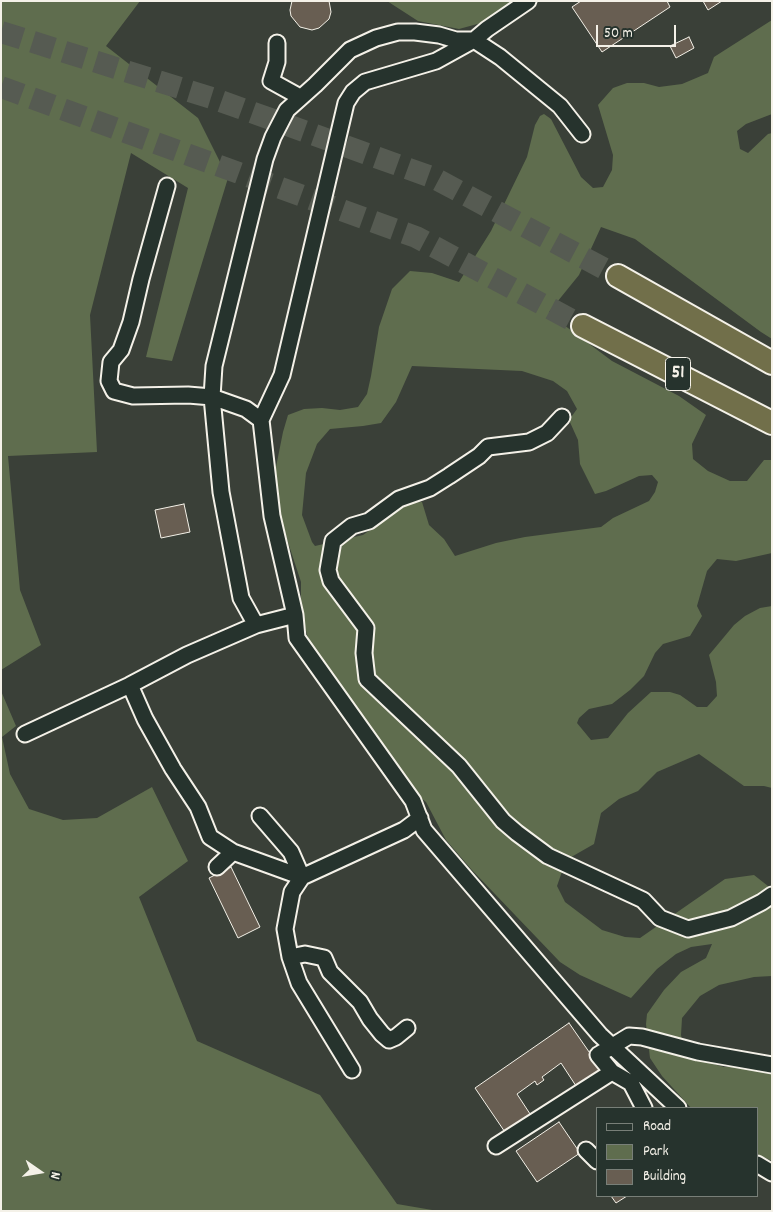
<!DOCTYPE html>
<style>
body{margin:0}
#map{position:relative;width:773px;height:1212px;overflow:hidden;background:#3a4038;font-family:Dekko,sans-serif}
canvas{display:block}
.frame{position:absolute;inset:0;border:2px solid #f4f1e8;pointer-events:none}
.legend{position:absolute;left:596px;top:1107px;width:162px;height:90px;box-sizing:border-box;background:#26332d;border:1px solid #787f78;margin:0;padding:6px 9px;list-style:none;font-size:15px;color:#f4f1e8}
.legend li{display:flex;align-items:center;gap:10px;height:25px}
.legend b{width:25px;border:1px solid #787f78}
.north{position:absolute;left:15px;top:1147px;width:50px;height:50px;-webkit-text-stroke:4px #26332d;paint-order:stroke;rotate:103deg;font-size:14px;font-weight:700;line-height:20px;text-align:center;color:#f4f1e8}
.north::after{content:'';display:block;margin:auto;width:18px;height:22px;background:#f4f1e8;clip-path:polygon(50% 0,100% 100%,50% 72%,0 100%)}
.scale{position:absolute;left:596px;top:25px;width:80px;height:22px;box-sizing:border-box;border:2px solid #f4f1e8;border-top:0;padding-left:6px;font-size:15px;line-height:18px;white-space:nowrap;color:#f4f1e8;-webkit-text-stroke:4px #26332d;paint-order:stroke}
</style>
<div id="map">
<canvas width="773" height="1212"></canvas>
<div class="frame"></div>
<ul class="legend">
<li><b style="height:6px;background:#26332d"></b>Road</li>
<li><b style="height:14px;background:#5f6d4e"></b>Park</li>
<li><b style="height:14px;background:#685e52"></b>Building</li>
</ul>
<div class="north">N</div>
<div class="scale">50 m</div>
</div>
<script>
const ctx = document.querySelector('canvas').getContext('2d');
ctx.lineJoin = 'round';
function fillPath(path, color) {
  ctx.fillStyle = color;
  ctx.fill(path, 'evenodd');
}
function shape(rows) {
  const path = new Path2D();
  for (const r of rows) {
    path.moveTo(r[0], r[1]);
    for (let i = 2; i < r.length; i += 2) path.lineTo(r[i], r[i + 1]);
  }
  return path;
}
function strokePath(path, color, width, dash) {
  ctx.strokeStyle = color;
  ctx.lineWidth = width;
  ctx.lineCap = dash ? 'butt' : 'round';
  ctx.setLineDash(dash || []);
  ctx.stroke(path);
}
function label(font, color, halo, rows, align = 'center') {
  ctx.font = font + ' Dekko,sans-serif';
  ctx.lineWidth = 5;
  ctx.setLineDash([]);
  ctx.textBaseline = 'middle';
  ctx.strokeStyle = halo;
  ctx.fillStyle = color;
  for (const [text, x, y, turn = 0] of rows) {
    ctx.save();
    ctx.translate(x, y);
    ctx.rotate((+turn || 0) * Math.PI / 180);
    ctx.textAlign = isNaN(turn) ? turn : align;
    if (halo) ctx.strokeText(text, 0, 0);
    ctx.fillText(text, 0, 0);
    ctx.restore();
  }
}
const green = shape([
 [1,1,140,1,106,46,198,118,228,178,172,361,146,357,188,188,131,153,90,315,97,452,8,456,20,590,41,645,1,670],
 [387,1,514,1,481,23,459,29,418,21],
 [772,20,772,114,746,124,737,131,740,149,748,153,768,134,772,133,772,339,761,332,635,239,601,227,579,275,549,312,556,319,612,361,679,396,706,415,692,444,693,459,708,471,730,481,747,481,764,460,772,460,772,553,736,561,717,559,707,571,697,606,702,616,690,636,663,644,655,653,644,676,630,690,612,704,589,709,579,718,577,723,591,740,608,738,628,713,651,692,670,692,680,695,697,707,707,707,717,696,716,682,709,655,734,625,745,616,760,608,772,606,772,788,764,786,744,786,699,754,657,772,638,791,619,799,601,813,594,844,566,860,557,886,565,902,602,930,625,937,640,938,725,879,754,875,768,886,772,887,772,976,754,977,719,985,700,996,682,1018,681,1035,685,1056,724,1067,751,1067,772,1071,772,1161,757,1154,757,1108,691,1108,662,1076,650,1058,646,1024,647,1014,664,990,681,972,706,958,712,944,691,947,676,954,657,969,631,998,580,975,560,962,471,869,446,840,426,802,410,789,308,638,301,612,301,582,282,524,275,472,283,432,288,415,304,409,322,408,340,410,358,407,367,394,371,376,379,327,392,289,410,271,432,273,459,282,491,231,527,157,535,125,540,116,544,114,551,119,581,177,593,188,603,187,612,170,613,155,598,105,613,88,627,83,644,83,659,87,682,84,708,73,714,57],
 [412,366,522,371,553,381,567,391,577,409,569,420,578,440,580,464,595,494,606,491,639,476,652,475,658,482,655,492,649,501,613,518,601,527,525,537,496,543,455,556,444,539,429,525,422,502,408,503,363,535,315,546,312,542,302,515,306,473,317,444,330,429,363,426,381,423,396,402],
 [1,691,16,726,2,737,10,774,29,809,63,820,97,818,152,787,188,861,139,897,197,1041,320,1095,397,1204,438,1211,1,1211]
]);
const building = shape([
 [292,1,329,1,331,12,329,19,319,28,312,30,300,27,291,16,290,10,292,1],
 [581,1,667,1,670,7,602,52,572,7,581,1],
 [703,1,722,1,708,10,703,1],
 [689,37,694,48,676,58,670,46,689,37],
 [184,504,190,532,161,538,155,510,184,504],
 [231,867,260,927,238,938,209,878,231,867],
 [569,1023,603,1072,578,1089,561,1063,542,1077,544,1080,537,1085,535,1081,517,1094,534,1120,509,1138,475,1088,569,1023],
 [559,1122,580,1153,537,1182,516,1151,559,1122],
 [611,1196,627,1196,616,1203,611,1196]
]);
const highwayTunnel = shape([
 [1,32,215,99,434,178,618,276],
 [1,87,416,237,583,326]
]);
const minor = shape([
 [528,1,487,29,474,40,456,40,439,35,415,32,398,32,376,38,350,50,315,85,287,110,273,137,265,159,214,366,212,397,246,409,261,420,272,516,295,615,297,638,413,801,424,830,600,1035,678,1108],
 [277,43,277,62,271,81,300,97],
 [167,186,141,279,131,322,121,350,111,362,109,381,114,391,133,396,188,395,212,397,221,492,241,598,256,625,295,615],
 [562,417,547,433,529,442,488,447,479,456,449,476,430,488,399,499,369,521,352,526,333,541,328,570,331,581,366,628,364,653,367,679,459,766,503,821,517,833,548,856,643,900,660,918,688,929,731,918,762,902,772,895],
 [261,420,282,375,346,103,353,92,365,82,436,61,474,40,500,57,560,106,582,134],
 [256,625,187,655,130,685,145,719,173,769,198,807,210,837,233,852,302,877,404,830,420,818],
 [25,734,130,685],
 [260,816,291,852,302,877,292,892,285,929,290,957,299,983,352,1070],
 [217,867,233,852],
 [290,957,305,954,324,958,330,972,360,1002,370,1019,382,1034,389,1040,396,1037,407,1028],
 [612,1072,631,1083,644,1108],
 [496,1146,612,1072,598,1055,629,1036,642,1037,698,1052,772,1065],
 [586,1150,597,1161],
 [757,1164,772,1173]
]);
const highway = shape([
 [618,276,772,363],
 [583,326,772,423]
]);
const shields = [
 [678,374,25]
];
const shieldNames = [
 ["51",678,374]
];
fillPath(green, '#5f6d4e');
fillPath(building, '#685e52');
strokePath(building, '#f4f1e8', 1);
strokePath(highwayTunnel, '#565b52', 22, [22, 11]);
strokePath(minor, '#f4f1e8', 19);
strokePath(highway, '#f4f1e8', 26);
strokePath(minor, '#26332d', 15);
strokePath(highway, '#716f4a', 22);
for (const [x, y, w] of shields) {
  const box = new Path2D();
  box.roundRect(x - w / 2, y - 16.5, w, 33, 4);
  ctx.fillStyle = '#26332d';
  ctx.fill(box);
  strokePath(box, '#f4f1e8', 1);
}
label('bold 19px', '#f4f1e8', null, shieldNames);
</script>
